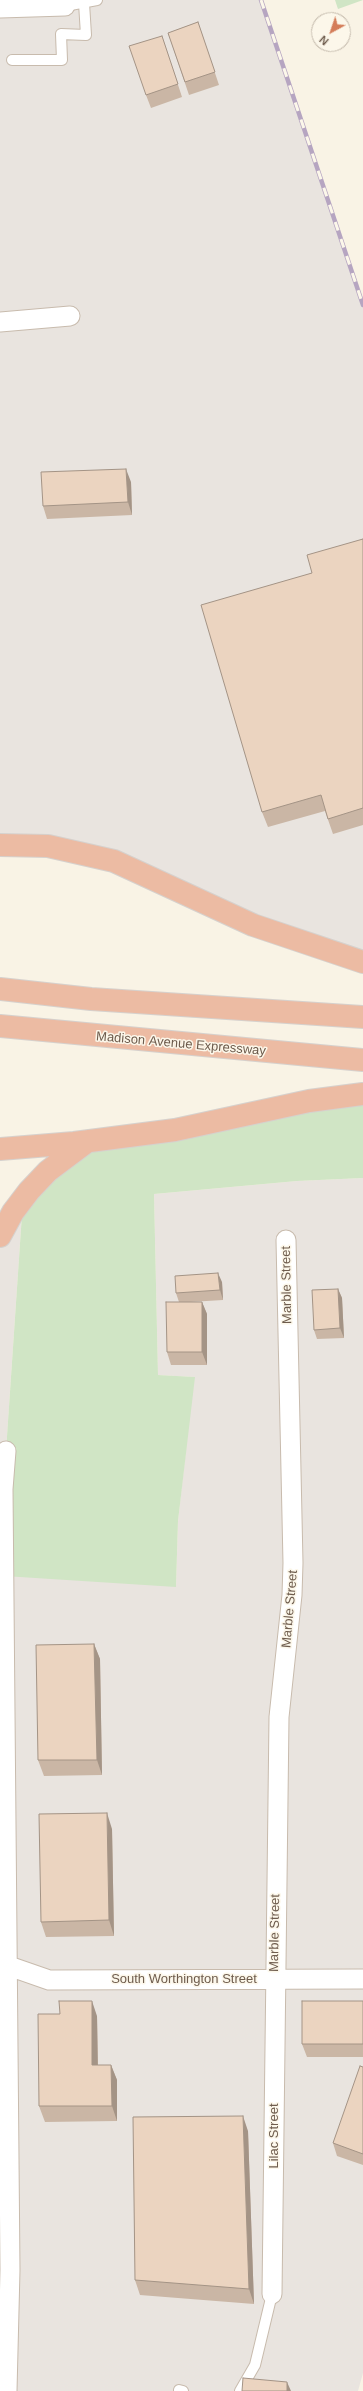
<!DOCTYPE html>
<style>
body{margin:0}
#map{position:relative;width:363px;height:2391px;overflow:hidden;background:#f9f3e5;font-family:Arial,sans-serif}
canvas{display:block}
.north{position:absolute;left:311px;top:12px;width:40px;height:40px;box-sizing:border-box;background:#fcf7ea;border:1px solid #c3b9ab;border-radius:50%;rotate:220deg;font-size:11px;font-weight:700;line-height:16px;text-align:center;color:#6e5c4d}
.north::after{content:'';display:block;margin:auto;width:14px;height:18px;background:#d47d59;clip-path:polygon(50% 0,100% 100%,50% 72%,0 100%)}
</style>
<div id="map">
<canvas width="363" height="2391"></canvas>
<div class="north">N</div>
</div>
<script>
const ctx = document.querySelector('canvas').getContext('2d');
ctx.lineJoin = 'round';
function fillPath(path, color) {
  ctx.fillStyle = color;
  ctx.fill(path, 'evenodd');
}
function shape(rows) {
  const path = new Path2D();
  for (const r of rows) {
    path.moveTo(r[0], r[1]);
    for (let i = 2; i < r.length; i += 2) path.lineTo(r[i], r[i + 1]);
  }
  return path;
}
function strokePath(path, color, width, dash) {
  ctx.strokeStyle = color;
  ctx.lineWidth = width;
  ctx.lineCap = dash ? 'butt' : 'round';
  ctx.setLineDash(dash || []);
  ctx.stroke(path);
}
function label(font, color, halo, rows, align = 'center') {
  ctx.font = font + ' Arial,sans-serif';
  ctx.lineWidth = 3;
  ctx.setLineDash([]);
  ctx.textBaseline = 'middle';
  ctx.strokeStyle = halo;
  ctx.fillStyle = color;
  for (const [text, x, y, turn = 0] of rows) {
    ctx.save();
    ctx.translate(x, y);
    ctx.rotate((+turn || 0) * Math.PI / 180);
    ctx.textAlign = isNaN(turn) ? turn : align;
    if (halo) ctx.strokeText(text, 0, 0);
    ctx.fillText(text, 0, 0);
    ctx.restore();
  }
}
const industrial = shape([
 [0,0,261,0,363,305,363,962,135,870,0,845],
 [363,1178,363,2373,358,2391,0,2391,0,1236,23,1199,6,1451,176,1587,178,1521,194,1377,158,1375,154,1194,297,1181]
]);
const green = shape([
 [335,0,363,0,338,9],
 [363,1094,363,1178,297,1181,154,1194,158,1375,195,1377,178,1521,176,1587,4,1576,6,1451,23,1199,69,1155]
]);
const service = shape([
 [65,6,97,0],
 [12,60,62,60,61,34,86,35,84,3],
 [179,2390,183,2391],
 [240,2391,255,2365,272,2294]
]);
const minor = shape([
 [0,8,65,6],
 [0,322,70,316],
 [6,1451,3,1489,10,2270,7,2391],
 [0,1963,49,1980,363,1979],
 [272,2294,279,1717,292,1595,293,1563,286,1240]
]);
const motorway = shape([
 [0,845,48,846,114,861,253,925,363,962],
 [0,989,91,999,363,1017],
 [0,1026,363,1060],
 [0,1149,74,1143,175,1130,309,1101,363,1094],
 [0,1236,13,1212,29,1191,48,1171,88,1141]
]);
const rail = shape([
 [261,0,363,305]
]);
const wall = shape([
 [198,22,219,85,189,95,168,33],
 [162,36,182,97,151,108,146,95],
 [131,482,132,515,47,519,43,506],
 [363,539,363,825,333,834,325,811,268,827,262,812,312,573],
 [222,1282,223,1300,190,1302,202,1302,207,1314,207,1365,171,1365,167,1352,179,1302,176,1293],
 [338,1289,342,1298,344,1338,317,1339,314,1330],
 [94,1644,100,1659,102,1775,44,1776,38,1760],
 [112,1829,114,1936,46,1937,41,1922],
 [363,2001,363,2057,307,2057,302,2044],
 [97,2016,98,2065,111,2065,117,2080,117,2121,45,2122,39,2106],
 [363,2067,363,2165,337,2156,333,2143],
 [248,2131,254,2304,140,2295,135,2280]
]);
const shadedWall = shape([
 [126,469,131,482,132,515,128,502],
 [218,1273,222,1282,223,1300,220,1290],
 [338,1289,342,1298,344,1338,340,1328],
 [202,1302,207,1314,207,1365,202,1352],
 [94,1644,100,1659,102,1775,97,1760],
 [107,1813,112,1829,114,1936,109,1920],
 [92,2001,97,2016,98,2080,92,2065],
 [111,2065,117,2080,117,2121,112,2106],
 [243,2116,248,2131,254,2304,249,2289],
 [287,2382,291,2391,287,2391]
]);
const building = shape([
 [198,22,215,72,185,82,168,33,198,22],
 [162,36,178,84,146,95,129,46,162,36],
 [126,469,128,502,43,506,41,472,126,469],
 [363,539,363,808,328,819,321,795,262,812,201,605,312,573,307,555,363,539],
 [218,1273,220,1290,176,1293,175,1276,218,1273],
 [338,1289,340,1328,314,1330,312,1290,338,1289],
 [166,1302,202,1302,202,1352,167,1352,166,1302],
 [94,1644,97,1760,38,1760,36,1645,94,1644],
 [107,1813,109,1920,41,1922,39,1814,107,1813],
 [59,2001,92,2001,92,2065,111,2065,112,2106,39,2106,38,2014,60,2014,59,2001],
 [302,2001,363,2001,363,2044,302,2044,302,2001],
 [360,2066,363,2067,363,2154,333,2143,360,2066],
 [243,2116,249,2289,135,2280,133,2117,243,2116],
 [243,2378,287,2382,287,2391,242,2391,243,2378]
]);
const streetNames = [
 ["Madison Avenue Expressway",181,1044,5],
 ["Marble Street",287,1285,-91],
 ["Marble Street",290,1609,-85],
 ["Marble Street",275,1933,-89],
 ["South Worthington Street",184,1979],
 ["Lilac Street",274,2136,-90]
];
fillPath(industrial, '#e9e4df');
fillPath(green, '#d0e5c5');
strokePath(service, '#c8bbad', 12);
strokePath(minor, '#c8bbad', 21);
strokePath(motorway, '#d6d1cd', 24);
strokePath(service, '#fff', 10);
strokePath(minor, '#fff', 19);
strokePath(motorway, '#ecbba3', 22);
strokePath(rail, '#b6a5c1', 4.5);
strokePath(rail, '#fcf7ea', 3, [9]);
fillPath(wall, '#cab6a5');
fillPath(shadedWall, '#a49486');
fillPath(building, '#ebd4c0');
strokePath(building, '#a49486', 1);
label('13px', '#6e5c4d', '#fcf7ea', streetNames);
</script>
